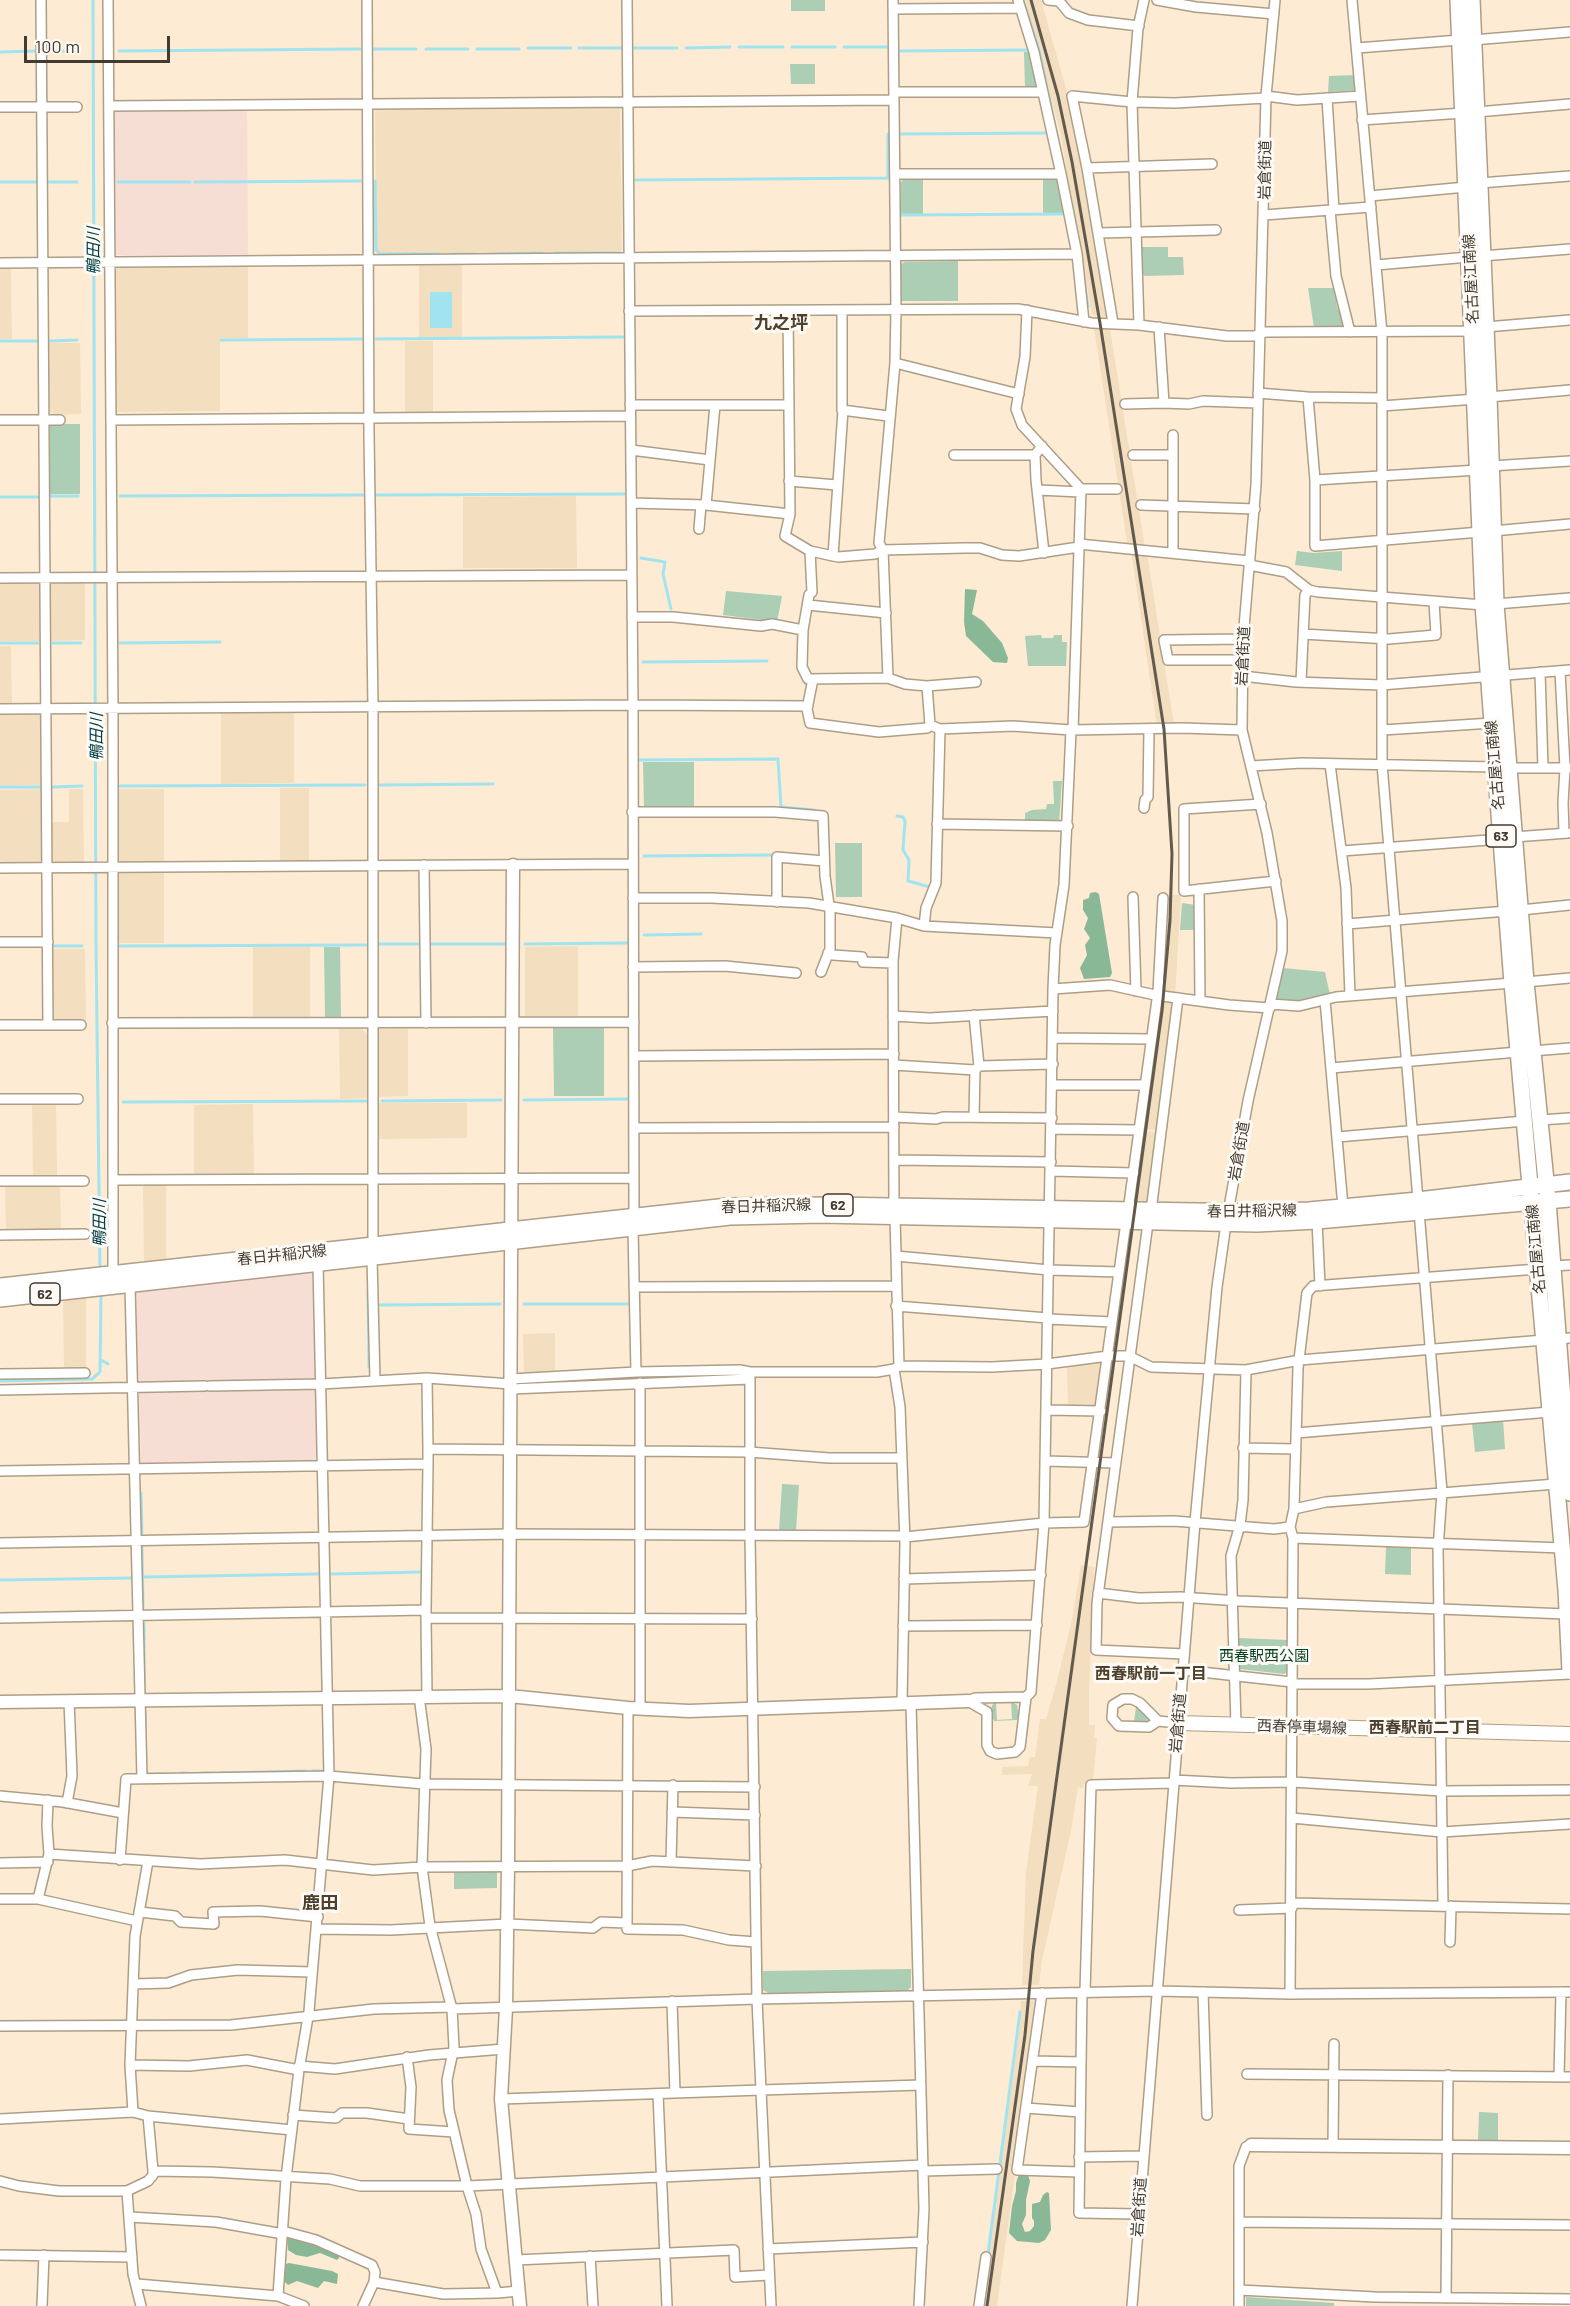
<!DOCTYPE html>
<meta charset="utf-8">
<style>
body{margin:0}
#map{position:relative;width:1570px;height:2306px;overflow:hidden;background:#fdebd3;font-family:Barlow,sans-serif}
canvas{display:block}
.scale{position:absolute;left:24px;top:36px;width:146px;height:27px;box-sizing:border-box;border:3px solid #423b31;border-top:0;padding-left:8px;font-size:18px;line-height:21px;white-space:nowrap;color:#423b31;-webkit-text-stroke:4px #fefbf6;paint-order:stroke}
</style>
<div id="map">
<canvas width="1570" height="2306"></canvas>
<div class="scale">100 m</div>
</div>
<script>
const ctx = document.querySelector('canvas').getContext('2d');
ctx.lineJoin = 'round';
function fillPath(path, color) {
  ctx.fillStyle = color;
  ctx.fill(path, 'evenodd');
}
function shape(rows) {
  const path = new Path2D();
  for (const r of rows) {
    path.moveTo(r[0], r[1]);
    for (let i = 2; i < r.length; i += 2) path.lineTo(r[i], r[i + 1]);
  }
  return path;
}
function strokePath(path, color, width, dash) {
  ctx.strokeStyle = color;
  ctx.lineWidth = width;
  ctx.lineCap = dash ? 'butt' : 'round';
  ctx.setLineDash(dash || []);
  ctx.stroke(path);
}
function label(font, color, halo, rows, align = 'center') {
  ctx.font = font + ' Barlow,"Noto Sans JP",sans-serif';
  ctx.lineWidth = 6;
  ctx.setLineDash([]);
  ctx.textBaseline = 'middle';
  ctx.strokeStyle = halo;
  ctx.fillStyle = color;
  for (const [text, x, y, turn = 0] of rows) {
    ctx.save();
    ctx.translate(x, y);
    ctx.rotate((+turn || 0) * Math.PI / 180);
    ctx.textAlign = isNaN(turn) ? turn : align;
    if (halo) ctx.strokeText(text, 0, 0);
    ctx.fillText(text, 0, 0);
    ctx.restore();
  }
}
const built = shape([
 [1025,0,1041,0,1067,92,1083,169,1108,317,1092,315,1060,132],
 [620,106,622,250,620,252,462,253,462,337,419,337,419,254,380,254,376,250,375,112,379,108],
 [248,264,248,338,220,338,220,411,115,412,114,270,118,266],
 [0,266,11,266,12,339,0,339],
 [1094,328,1110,329,1145,548,1131,546,1127,542],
 [405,341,433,341,433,412,405,412],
 [48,343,80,343,81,414,57,415,49,411],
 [576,496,577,568,463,568,463,497],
 [1131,551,1147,553,1174,725,1157,726],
 [53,580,85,580,85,640,49,641,49,584],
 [0,582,36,582,40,585,40,641,0,641],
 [0,646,11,646,12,705,0,705],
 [294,711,294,783,221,784,221,712],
 [0,713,39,713,41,716,42,785,0,785],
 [280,788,309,788,309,862,280,862],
 [42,789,42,859,39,863,0,863,0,790],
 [69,789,83,789,84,864,56,864,51,859,51,822,69,822],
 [118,789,164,789,164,863,121,863,118,859],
 [164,871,164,943,118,943,117,874,120,872],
 [1166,895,1181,895,1175,996,1160,993],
 [578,946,578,1016,525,1017,525,947],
 [253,947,310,947,310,1017,253,1017],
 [50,949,85,949,86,1021,55,1021,51,1017],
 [1159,998,1175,1001,1158,1130,1141,1129],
 [408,1028,408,1096,379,1097,379,1029],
 [339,1029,362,1029,368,1035,368,1098,340,1099],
 [32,1103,56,1103,57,1175,33,1176],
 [379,1103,467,1103,467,1138,379,1139],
 [253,1104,254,1174,194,1175,194,1105],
 [1141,1131,1157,1132,1147,1202,1132,1202],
 [60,1185,61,1231,6,1232,5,1186],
 [143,1185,166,1185,166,1259,144,1262],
 [86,1296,86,1368,64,1369,63,1298],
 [555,1333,555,1374,524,1376,523,1334],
 [1105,1362,1098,1408,1068,1407,1067,1367],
 [1081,1565,1094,1567,1089,1694,1089,1725,1095,1725,1094,1738,1097,1738,1093,1781,1089,1781,1088,1784,1083,1784,1083,1788,1078,1787,1071,1831,1042,1960,1039,1985,1022,1985,1026,1872,1038,1786,1028,1786,1032,1774,1002,1775,1002,1767,1028,1766,1030,1757,1035,1757,1040,1719,1046,1719,1056,1685,1072,1620],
 [1039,2000,997,2306,982,2306,1021,2012,1020,2012,1021,2001]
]);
const medical = shape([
 [247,109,248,255,115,255,114,110],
 [314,1272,316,1458,313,1462,144,1464,141,1461,136,1292]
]);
const green = shape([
 [791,0,825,0,825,11,791,11],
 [1024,52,1031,52,1039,85,1037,89,1025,89],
 [790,64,815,64,815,84,791,84],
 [1355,75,1356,90,1328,92,1329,76],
 [1043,177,1058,177,1066,213,1043,213],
 [903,178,923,178,923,214,901,214,901,183],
 [1141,247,1168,247,1168,257,1183,257,1184,275,1145,276,1142,274],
 [958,261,958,301,901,301,901,264,905,262],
 [1308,288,1335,288,1339,301,1336,302,1338,310,1341,310,1345,327,1314,328],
 [50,424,80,424,80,494,48,494,48,427],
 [1297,551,1314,553,1342,551,1342,571,1295,565],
 [726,591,782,596,777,622,723,615],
 [1041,635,1042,638,1053,638,1054,635,1062,635,1062,642,1067,642,1066,666,1028,666,1025,636],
 [643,762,694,762,694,807,644,807],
 [1053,781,1062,781,1059,824,1025,823,1025,813,1032,810,1046,809,1047,804,1054,804],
 [835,843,862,843,862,897,836,897],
 [1182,903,1196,905,1196,930,1180,930],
 [324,947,340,947,341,1017,325,1017],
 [1283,968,1325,972,1330,995,1299,1003,1278,1001,1277,998],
 [553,1028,604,1028,604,1096,554,1096],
 [1503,1420,1505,1449,1475,1452,1472,1423],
 [782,1484,799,1485,796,1531,779,1531],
 [1386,1546,1411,1547,1411,1575,1385,1574],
 [1238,1638,1288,1640,1288,1671,1284,1674,1240,1669,1238,1667],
 [995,1700,1009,1700,1017,1705,1019,1717,1017,1720,994,1721,990,1710],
 [1011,1702,1012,1719,997,1720,996,1703],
 [1136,1707,1138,1707,1149,1721,1134,1722],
 [454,1870,497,1870,497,1888,454,1889],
 [911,1969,911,1987,906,1992,770,1994,763,1990,763,1971],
 [1479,2112,1498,2113,1498,2141,1478,2141],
 [1246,2297,1334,2303,1334,2306,1246,2306]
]);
const forest = shape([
 [965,589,977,590,972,614,983,621,1002,643,1008,658,1007,663,993,662,966,636,964,622],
 [1096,892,1099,894,1112,973,1110,977,1084,979,1080,968,1087,955,1085,945,1090,938,1084,929,1088,918,1083,910,1083,900,1089,898,1090,893],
 [1019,2174,1028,2175,1030,2181,1026,2200,1026,2215,1022,2224,1025,2232,1030,2231,1034,2226,1034,2221,1032,2218,1032,2204,1040,2202,1043,2195,1047,2192,1049,2193,1051,2230,1045,2240,1039,2243,1017,2241,1009,2233,1012,2206,1016,2191,1016,2183],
 [287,2236,316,2243,339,2254,339,2258,337,2260,320,2253,307,2257,296,2255,288,2250],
 [289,2263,332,2271,338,2274,337,2284,324,2281,318,2288,297,2281,288,2285,284,2281,286,2264]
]);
const water = shape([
 [430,292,452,292,452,328,430,328]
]);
const stream = shape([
 [93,0,96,946,100,1271],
 [1023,0,1039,50,1075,221],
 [739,47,783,47],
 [792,47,835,47],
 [844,47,888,47],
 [528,48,571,48],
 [579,48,623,48],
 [634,48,677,48],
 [686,48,730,47],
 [373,49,416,49],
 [426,49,468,49],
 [477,49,519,49],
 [48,51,74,51],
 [119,51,360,49],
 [899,51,1027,50],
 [0,52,37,51],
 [901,134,1049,133],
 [635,180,888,178,888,134],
 [375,181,376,250,380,254,439,254],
 [0,182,37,182],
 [49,182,77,182],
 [118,182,190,182],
 [195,182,361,181],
 [901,215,1065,214],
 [556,253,620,253],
 [452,254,475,254],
 [489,254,542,253],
 [1083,275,1088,306],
 [376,339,623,337],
 [221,340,362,339],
 [0,341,38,341],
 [50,341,77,340],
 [376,495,625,494],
 [51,496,78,496],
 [120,496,363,495],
 [0,497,39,497],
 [641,558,665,562,663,574,671,609],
 [0,643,38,643],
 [53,643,81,643],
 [120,643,220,642],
 [643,662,767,661],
 [639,760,778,759,781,807,814,810],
 [378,785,493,784],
 [120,786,365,785],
 [0,787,41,787],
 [52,787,82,786],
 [897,816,903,817,905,821,903,850,909,860,908,881,930,887],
 [644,856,772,855],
 [644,935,701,934],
 [379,944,421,944],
 [430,944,505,944],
 [525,944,627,943],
 [53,946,82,946],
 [120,946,366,945],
 [524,1100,627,1099],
 [382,1101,501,1100],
 [123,1102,366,1101],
 [368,1290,369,1367],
 [524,1304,630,1304],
 [380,1305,500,1304],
 [101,1360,108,1364],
 [0,1381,92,1379,100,1372,101,1293],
 [536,1382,688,1377],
 [141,1493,142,1533],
 [142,1547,143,1608],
 [332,1574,422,1572],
 [143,1577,318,1574],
 [0,1580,131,1578],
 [144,1623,144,1691],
 [145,1712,145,1729],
 [146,1771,146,1774,165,1774],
 [313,1771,323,1771],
 [181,1773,187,1773],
 [201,1773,214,1773],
 [221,1773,305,1771],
 [988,2254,1020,2012]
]);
const minor = shape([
 [41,0,48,1025],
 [108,0,113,708,113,1273],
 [367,0,369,434,373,707,373,1245],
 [627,0,633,705,634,1215],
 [1018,0,1034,52,1061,174,1077,254,1084,322],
 [1048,0,1059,1,1069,13,1088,20,1139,26],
 [1157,0,1196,7,1274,14],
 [1352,0,1382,333,1382,764,1418,1200],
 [894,9,1020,8],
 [1473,40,1570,32],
 [1357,48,1460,40],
 [894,92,1043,92],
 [1266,96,1297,100,1360,96],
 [1327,98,1334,210],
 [109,106,894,100],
 [0,107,77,107],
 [1477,112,1570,104],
 [1362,120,1463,113],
 [1087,168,1212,164],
 [895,174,1061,174],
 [1480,183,1570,176],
 [1370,196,1466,187],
 [1330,210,1336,276,1350,332],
 [1264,215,1371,207],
 [1099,233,1216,230],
 [1482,256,1570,249],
 [0,263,1077,254],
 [1376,265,1469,257],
 [1027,310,1025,357,1016,409,1022,425,1081,489,1073,730],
 [629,311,1018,309,1092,323,1139,325,1227,336,1255,336,1265,332,1473,331,1486,327,1570,320],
 [788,311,790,514,785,536,810,551,838,557,875,554,883,550,964,548,980,548,1002,555,1019,556,1079,547],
 [842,311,842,410,888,416],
 [1113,323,1087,168,1072,96,1132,102,1175,103,1266,98],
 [1139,325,1132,102,1138,28,1144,0],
 [1159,327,1164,403,1189,404,1203,401,1257,403],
 [895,363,1019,394],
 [1258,393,1308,397,1382,398],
 [1308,397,1315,480,1315,546,1480,532],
 [1489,397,1570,390],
 [1125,404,1164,403],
 [630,405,789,405],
 [1382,406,1476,399],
 [0,420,60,420],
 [111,420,630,416],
 [1173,435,1173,552],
 [1042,446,1035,455,1036,480,1044,553],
 [631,450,710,460],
 [954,455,1035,455],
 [1133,455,1173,455],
 [1491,466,1570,461],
 [1315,480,1478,470],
 [789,481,837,485],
 [1081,489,1117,489],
 [1038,490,1081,492],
 [631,503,706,505,790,514],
 [706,505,715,405],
 [1141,505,1255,509],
 [699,529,701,505],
 [1493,531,1570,524],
 [1079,544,1250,561],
 [810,551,812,592,809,595,803,630,802,667,808,679,888,678,905,684,927,686,976,682],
 [833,556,843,410],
 [1249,565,1286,572,1309,590,1318,592,1483,605],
 [0,578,632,575],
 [1496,604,1570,598],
 [808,605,886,613],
 [632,617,673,617,761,626,772,624,803,630],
 [1303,634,1389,639,1436,635,1434,602],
 [1242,660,1168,660,1164,640,1243,639],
 [1560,671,1565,768,1563,803,1564,833],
 [1540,672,1543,768],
 [1242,676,1296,682,1381,685,1570,670],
 [888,678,883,550,879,543,895,363,896,310,893,0],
 [813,679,807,709,810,723,879,732,927,728,930,725],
 [1301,682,1305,595,1309,590],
 [927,686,930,725,940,729,1013,726,1071,730,1182,728,1242,730],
 [0,709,633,705,808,706],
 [1383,730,1492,723],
 [1330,764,1346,888,1350,996],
 [1251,766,1302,763,1495,767],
 [1508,768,1570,768],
 [1261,804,1184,809,1184,891,1276,881],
 [1144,808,1145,800,1148,797,1149,730],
 [632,812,775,812,823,816,825,876,830,912,830,949,821,972],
 [937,824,1068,826],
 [1514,837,1568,833],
 [1342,851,1502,839],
 [424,865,426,1023],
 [0,868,633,864],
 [1199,889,1200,1001],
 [1133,897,1136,991],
 [633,898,711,898,809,903,897,918,924,926,1057,933],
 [777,902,777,857,824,861],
 [1521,910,1570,905],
 [1347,924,1507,911],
 [924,926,926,908,936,883,940,729],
 [0,942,48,942],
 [828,953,833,955,862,957,863,962,893,963],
 [633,967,725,966,796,973],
 [1526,982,1570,978],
 [1053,989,1110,985,1155,995,1229,1005,1270,1008],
 [1325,1000,1343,1207],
 [1271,1004,1299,1006,1336,997,1512,983],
 [974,1015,979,1066],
 [893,1016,930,1018,1053,1011],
 [112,1023,634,1022],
 [0,1025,81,1025],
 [1053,1038,1151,1039],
 [1532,1051,1570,1048],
 [634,1056,894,1054],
 [894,1065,975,1070,979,1066,1053,1064],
 [1331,1068,1518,1052],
 [1052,1085,1145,1085],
 [0,1099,78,1099],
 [894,1117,936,1119,943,1117,1052,1118],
 [974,1117,975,1070],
 [1540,1120,1570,1118],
 [634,1128,894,1127],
 [1052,1129,1139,1130],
 [1337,1137,1525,1121],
 [894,1160,1051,1162],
 [1051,1171,1134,1173],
 [113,1180,634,1178],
 [0,1181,84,1181],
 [894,1205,893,961,897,918],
 [1128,1211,1158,992,1163,898],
 [1151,1211,1178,998],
 [1419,1211,1442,1492,1438,1549,1443,1905],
 [895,1217,899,1366],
 [1317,1221,1320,1286],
 [1148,1223,1097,1603,1096,1650,1184,1654],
 [633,1229,636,1372],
 [0,1235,85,1234],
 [896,1256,1049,1270,1119,1272],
 [372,1258,375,1381],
 [1552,1266,1570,1265],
 [1538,1269,1313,1286,1307,1293,1298,1368,1294,1509,1290,1527,1293,1538,1290,1994,1570,1992],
 [130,1285,142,1778],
 [634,1287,896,1286],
 [896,1306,1048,1318],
 [1048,1319,1112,1322],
 [1557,1339,1570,1338],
 [894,1369,900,1407,905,1542,902,1704],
 [0,1374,85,1373],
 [427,1378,428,1449],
 [511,1379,636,1372,740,1370,750,1372,877,1372,894,1369,899,1366,992,1367,1047,1364,1108,1356,1129,1356,1151,1367,1246,1370,1300,1360,1544,1340],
 [210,1386,321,1384,427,1378,511,1384],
 [511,1389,750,1379],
 [0,1390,205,1386],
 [1047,1410,1101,1411],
 [1296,1433,1550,1412],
 [1243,1448,1296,1449],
 [1046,1461,1115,1463],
 [0,1471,428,1464,428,1449,749,1452,829,1458,902,1458],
 [1294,1509,1326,1502,1556,1484],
 [1108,1522,1174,1521,1274,1529,1290,1527],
 [905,1537,1044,1523,1084,1522,1126,1222],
 [1293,1538,1562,1548],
 [0,1543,510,1534,904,1536],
 [904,1579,1041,1575],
 [1098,1593,1139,1598,1181,1597,1239,1601,1566,1614],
 [426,1610,428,1464],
 [0,1618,426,1610,426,1618,752,1619],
 [426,1618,427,1696],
 [903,1626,1037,1625],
 [1183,1670,1292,1682],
 [1292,1684,1369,1684,1570,1674],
 [419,1696,426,1749,422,1867,430,1926,452,2009,454,2047,447,2080,449,2110,467,2186,476,2214,481,2249,497,2293,519,2291],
 [968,1701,987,1712,987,1745,990,1751,997,1754,1015,1752,1020,1747,1026,1697,1031,1692,1044,1523,1053,989,1055,945,1064,885,1071,730],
 [968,1701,975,1698,1026,1697],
 [911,1704,924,2209,919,2306],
 [628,1708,627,1929,683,1930,729,1940,756,1942],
 [640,1708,640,1383],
 [1158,1721,1149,1727,1119,1726,1112,1718,1113,1705,1123,1699,1132,1699,1140,1703,1158,1721,1178,1723],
 [1236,1725,1231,1556,1240,1525,1243,1500,1246,1370],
 [1174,1780,1231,1783,1292,1782,1442,1791,1570,1790],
 [0,1796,63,1802,123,1813],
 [67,1803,72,1776,69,1700],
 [672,1812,755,1815],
 [1292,1818,1442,1832,1570,1824],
 [49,1854,200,1864,285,1860,373,1870,422,1867,627,1866,652,1861,756,1866],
 [120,1860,126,1779,329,1776,424,1784,755,1787],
 [671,1862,673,1785],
 [0,1863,48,1862],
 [0,1899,38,1899,137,1921],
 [38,1899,49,1854,47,1826,48,1800],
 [1292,1903,1570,1909],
 [1239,1910,1292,1908],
 [140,1912,175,1916,181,1922,214,1924,213,1912,260,1911,318,1917],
 [317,1929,391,1930,508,1924,593,1928,601,1922,627,1923],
 [1450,1942,1451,1906],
 [133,1984,168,1983,191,1975,238,1970,312,1972],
 [1082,1992,1079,2213,1138,2214],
 [1085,1992,1091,1785,1174,1783],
 [1203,1992,1207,2115],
 [1042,1993,1017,2170,1079,2172],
 [672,2001,675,2093],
 [452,2009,757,1999,1157,1991,1290,1994],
 [0,2026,231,2025,374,2009,452,2007],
 [407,2057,411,2087,409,2129,454,2132],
 [1033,2061,1081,2062],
 [130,2065,189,2066,247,2060,299,2070],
 [299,2066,335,2069,429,2055,504,2049],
 [1247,2074,1570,2077],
 [1559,2076,1561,1992],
 [658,2094,667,2306],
 [501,2099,761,2090,757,1999,750,1535,750,1372],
 [1026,2108,1080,2112],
 [133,2112,130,2065,135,1936,148,1861],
 [293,2115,336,2118,342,2113,367,2113,409,2119],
 [148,2116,292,2130],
 [0,2119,133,2112,148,2116,153,2171,153,2175,148,2181,127,2191,59,2191,19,2186,0,2181],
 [1333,2145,1334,2044],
 [1079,2157,1143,2156],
 [153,2171,212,2172,330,2179,360,2186,467,2186,923,2165],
 [923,2171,997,2169],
 [127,2191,133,2274,141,2306],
 [130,2217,216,2222,283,2234],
 [1239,2222,1570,2225],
 [283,2231,316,2240,372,2265,375,2272,374,2282,443,2294,497,2293],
 [768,2249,923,2242],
 [0,2255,132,2257],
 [590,2256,593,2306],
 [516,2260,734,2250,735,2277,769,2275],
 [137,2284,278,2296,304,2306],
 [1239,2290,1375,2297,1570,2299],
 [278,2296,286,2178,299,2070,309,2011,329,1776,318,1263],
 [1446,2298,1448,2075],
 [42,2306,44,2255],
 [363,2306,374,2282],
 [771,2306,761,2090,921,2085],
 [979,2306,986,2257],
 [1132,2306,1195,1522,1217,1287,1226,1224,1248,1101,1282,951,1282,921,1267,833,1242,730,1243,639,1256,485,1266,96,1275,0],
 [1239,2306,1239,2166,1246,2147,1251,2145]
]);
const tertiary = shape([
 [513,865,508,1866,506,2008,501,2099,520,2306],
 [0,1702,509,1696,628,1708,689,1711,968,1701],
 [1251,2145,1570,2148]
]);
const secondary = shape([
 [1178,1723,1570,1734]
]);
const primary = shape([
 [1458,0,1483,605,1512,983,1566,1590,1570,1671],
 [1472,0,1489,397,1496,604,1526,982,1548,1201,1570,1493],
 [0,1286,728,1206,830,1205,1259,1212,1309,1210,1418,1200,1570,1182],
 [0,1299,730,1217,820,1215,1257,1224,1317,1221,1570,1199]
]);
const rail = shape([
 [987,2306,1025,2035,1033,1951,1162,1011,1170,920,1172,854,1164,729,1100,323,1072,162,1058,96,1031,0]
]);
const shields = [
 [1501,836,30],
 [838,1205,30],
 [45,1294,30]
];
const shieldNames = [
 ["63",1501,836],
 ["62",838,1205],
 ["62",45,1294]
];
const streetNames = [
 ["岩倉街道",1265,170,-89],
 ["名古屋江南線",1471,279,-93],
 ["岩倉街道",1243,656,-87],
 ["名古屋江南線",1495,765,-95],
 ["岩倉街道",1239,1151,-80],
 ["春日井稲沢線",766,1206,-2],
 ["春日井稲沢線",1252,1211,-1],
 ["名古屋江南線",1536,1249,-95],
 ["春日井稲沢線",282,1255,-6],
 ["岩倉街道",1178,1723,-85],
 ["西春停車場線",1302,1727,2],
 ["岩倉街道",1139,2207,-86]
];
const parkNames = [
 ["西春駅西公園",1264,1656]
];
const waterNames = [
 ["鴨田川",94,251,-90],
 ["鴨田川",97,737,-90],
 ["鴨田川",100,1223,-90]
];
const neighbourhoodNames = [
 ["西春駅前一丁目",1151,1674],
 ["西春駅前二丁目",1425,1728]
];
const quarterNames = [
 ["九之坪",781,323],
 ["鹿田",320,1903]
];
fillPath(built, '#f3dec0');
fillPath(medical, '#f6ded4');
fillPath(green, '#abceb5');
fillPath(forest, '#89b897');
fillPath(water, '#a1e4f0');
strokePath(stream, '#a1e4f0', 3);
strokePath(minor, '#ae9e87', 12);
strokePath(tertiary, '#ae9e87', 15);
strokePath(secondary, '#ae9e87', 16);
strokePath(primary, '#ae9e87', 18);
strokePath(minor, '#fff', 9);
strokePath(tertiary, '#fff', 12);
strokePath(secondary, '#fff', 14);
strokePath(primary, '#fff', 15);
strokePath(rail, '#635a4e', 3);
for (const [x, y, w] of shields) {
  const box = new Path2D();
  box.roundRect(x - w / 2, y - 11, w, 22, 4.5);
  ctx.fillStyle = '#fefbf6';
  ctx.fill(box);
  strokePath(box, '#423b31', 1.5);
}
label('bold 14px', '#423b31', null, shieldNames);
label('15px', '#423b31', '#fefbf6', streetNames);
label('15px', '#043f20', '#fefbf6', parkNames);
label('italic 16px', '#004048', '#fefbf6', waterNames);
label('bold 16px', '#4e402c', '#fefbf6', neighbourhoodNames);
label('bold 18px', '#4e402c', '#fefbf6', quarterNames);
</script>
